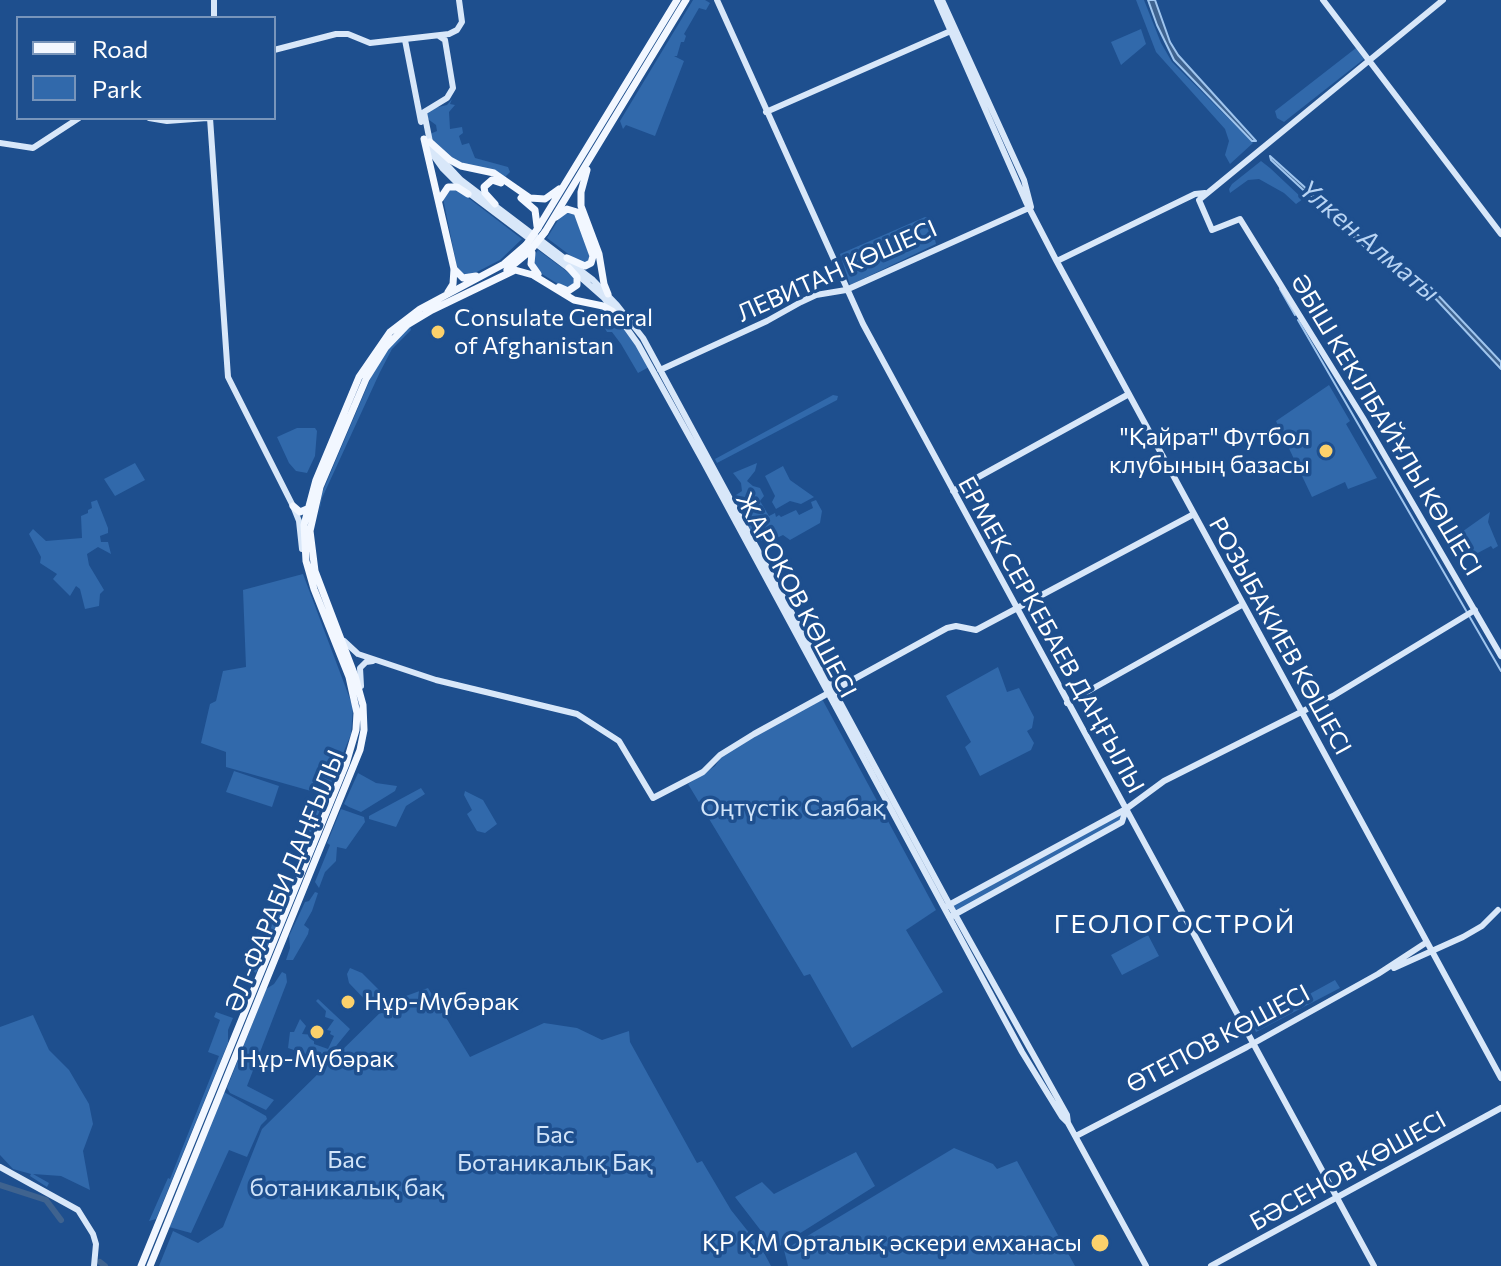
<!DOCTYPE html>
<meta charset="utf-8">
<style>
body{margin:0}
#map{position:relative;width:1501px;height:1266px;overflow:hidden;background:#1e4f8e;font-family:Commissioner,sans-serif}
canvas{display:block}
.legend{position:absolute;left:16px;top:16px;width:260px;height:104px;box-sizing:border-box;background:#1e4f8e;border:2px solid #7895bb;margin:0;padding:10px 14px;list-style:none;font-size:24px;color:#fff}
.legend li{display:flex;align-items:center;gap:16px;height:40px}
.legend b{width:40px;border:2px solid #7895bb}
</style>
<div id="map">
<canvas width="1501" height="1266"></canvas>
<ul class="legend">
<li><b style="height:10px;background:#f2f7ff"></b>Road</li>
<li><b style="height:22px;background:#3169ab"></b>Park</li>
</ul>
</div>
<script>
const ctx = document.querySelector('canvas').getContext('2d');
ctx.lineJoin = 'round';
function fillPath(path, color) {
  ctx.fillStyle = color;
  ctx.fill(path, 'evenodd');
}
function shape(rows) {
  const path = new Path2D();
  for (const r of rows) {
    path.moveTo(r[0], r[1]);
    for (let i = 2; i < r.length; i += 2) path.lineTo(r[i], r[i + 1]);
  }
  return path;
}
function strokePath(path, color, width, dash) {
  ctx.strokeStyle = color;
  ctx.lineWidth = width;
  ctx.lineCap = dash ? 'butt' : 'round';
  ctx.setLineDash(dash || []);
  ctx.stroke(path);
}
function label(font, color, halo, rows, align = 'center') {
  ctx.font = font + ' Commissioner,sans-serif';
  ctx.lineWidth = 7;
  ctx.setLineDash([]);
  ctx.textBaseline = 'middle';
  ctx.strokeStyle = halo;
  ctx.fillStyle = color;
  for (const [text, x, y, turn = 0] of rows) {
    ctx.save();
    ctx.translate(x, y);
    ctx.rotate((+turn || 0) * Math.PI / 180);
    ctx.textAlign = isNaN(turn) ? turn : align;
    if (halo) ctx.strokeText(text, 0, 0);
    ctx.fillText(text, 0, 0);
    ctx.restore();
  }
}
const green = shape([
 [693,0,705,0,710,3,706,10,699,8,684,34,686,36,684,42,681,42,677,56,674,56,684,61,655,136,626,125,623,129,620,121],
 [1136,0,1144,0,1161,43,1172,62,1253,143,1230,164,1225,155,1229,141,1225,129,1156,52],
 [1141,29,1146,44,1121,65,1111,42],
 [1356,48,1364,59,1284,122,1277,118,1275,111],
 [452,99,450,104,455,105,449,112,450,129,462,127,463,133,459,136,462,145,469,143,475,158,508,167,510,172,505,177,451,159,434,142,430,134,437,131,436,125,428,119,427,114,434,108,447,105],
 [1261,161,1270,168,1303,199,1296,204,1284,193,1259,179,1248,180,1230,193,1229,189,1232,184],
 [449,190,458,190,522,239,500,260,469,276,458,272,443,198],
 [569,211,575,213,580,221,590,259,586,263,579,262,547,238,560,217],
 [925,217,930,218,936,244,850,285,840,254],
 [538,250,573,276,574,287,563,287,537,271,533,258],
 [602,307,611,312,631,337,649,367,638,373,621,344,612,332,607,332,597,315],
 [410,326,411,330,392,349,380,372,322,498,318,518,322,493,372,375,391,345],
 [1329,385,1350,421,1346,424,1377,478,1348,489,1345,482,1312,497,1276,421],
 [833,395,838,396,837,400,717,463,715,459],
 [297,428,315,428,317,431,315,456,307,473,296,471,289,463,277,437],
 [135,463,145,480,115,496,104,479],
 [757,463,755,471,747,481,753,486,760,488,764,496,760,501,769,516,775,513,776,517,779,515,781,517,796,510,799,515,813,508,811,502,816,500,822,511,820,523,790,540,783,535,766,543,764,541,755,539,733,497,742,491,741,483,733,473],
 [783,466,790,480,814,497,801,504,790,501,776,509,772,502,775,496,765,476],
 [97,500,108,528,108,533,100,536,101,542,108,542,111,554,98,547,87,554,89,565,104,590,100,594,99,606,85,609,80,589,76,586,70,596,53,579,57,574,40,563,41,557,29,534,33,529,46,541,82,538,81,516,88,513,88,510,92,508,91,502],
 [1490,512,1488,522,1498,546,1493,549,1491,546,1472,556,1468,554,1459,534],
 [303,574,353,707,351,734,311,832,303,829,318,793,226,767,226,752,201,743,210,704,216,701,223,671,246,667,243,590],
 [998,667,1007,692,1019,688,1034,717,1032,728,1027,731,1034,743,1031,750,980,776,965,747,971,742,946,696],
 [821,697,936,910,906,930,943,992,852,1048,810,974,804,976,688,784,715,766,722,756],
 [234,771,279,786,272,807,226,792],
 [358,773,376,783,397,786,395,791,361,812,349,807,344,804],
 [421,788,425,794,406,806,396,827,369,819,369,816],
 [465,791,483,800,497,824,485,833,477,831,467,814,472,810,464,795],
 [341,809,364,817,365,822,346,849,337,847,336,861,325,872,319,888,315,882,330,845,327,843],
 [1125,811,1123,820,957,911,952,904],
 [280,883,283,891,277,907,282,913,256,973,243,965],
 [315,892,318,893,312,911,304,925,309,929,308,934,293,960,286,960,290,948,289,936,305,902,309,901],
 [1148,935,1159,956,1122,975,1111,955],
 [350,968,362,973,384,995,375,1005,370,1005,349,983,347,974],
 [282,972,286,974,287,982,247,1086,274,1100,266,1110,230,1093,227,1088,266,989,274,984],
 [1335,980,1340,988,1256,1032,1253,1025],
 [428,988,470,1057,544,1023,577,1028,602,1040,629,1031,630,1042,697,1163,702,1161,731,1210,762,1249,771,1266,159,1266,173,1231,198,1243,223,1227,262,1129,392,1001],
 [318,999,350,1029,332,1051,320,1059,288,1048,290,1032,294,1032,300,1019,306,1026,302,1034,314,1035,314,1044,328,1049,334,1036,330,1034,331,1031,327,1030,334,1020,325,1017,326,1011,316,1001],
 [216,1012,233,1018,228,1030,228,1043,156,1219,149,1221,168,1178,170,1179,219,1056,208,1052,220,1020,214,1017],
 [33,1015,49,1050,69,1070,89,1104,93,1124,83,1151,90,1190,61,1176,33,1174,49,1183,47,1187,30,1176,31,1174,13,1169,0,1155,0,1027],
 [224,1092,266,1116,267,1119,261,1125,247,1157,229,1150,191,1233,169,1227],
 [954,1148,993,1164,997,1169,1017,1161,1075,1266,788,1266,784,1250],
 [856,1152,875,1186,775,1249,735,1197,762,1182,774,1194]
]);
const water = shape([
 [1148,0,1155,0,1170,42,1178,55,1256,141,1252,141,1174,60,1157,25,1148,0],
 [1270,156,1369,245,1420,276,1501,362,1501,369,1419,281,1368,250,1271,160,1270,156]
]);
const stream = shape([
 [1280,289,1295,315],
 [1298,320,1501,671]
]);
const river = shape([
 [0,1185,46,1200,61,1220],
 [100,1262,105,1266]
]);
const secondary = shape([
 [717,0,863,324,1374,1266],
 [937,0,1026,202,1056,260,1501,1078],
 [1323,0,1501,234],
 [1443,0,1199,200,1212,230,1240,219,1363,418,1501,656],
 [214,18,214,0],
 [439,36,445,40,453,88,447,98,424,112,430,142,448,166,461,180,593,280,617,305,643,338,947,900,1067,1115,1068,1123,1146,1266],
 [405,40,421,122],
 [274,50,336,34,348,34,370,43,449,34,457,30,462,22,459,0],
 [766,112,953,30],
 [149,118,167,121,207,118],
 [210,118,228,377,293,506,299,521,302,549],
 [0,143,33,148,79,118],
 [428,148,443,169,461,187,579,276,604,298,617,314],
 [1057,261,1195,194,1205,193],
 [623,323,638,344,704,463,1022,1052,1062,1117,1068,1123],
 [660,370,767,321,801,302,816,295,846,290,1031,207,1024,180,942,0],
 [953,491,1129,394],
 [344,641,358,654,436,680,577,714,619,741,653,798,703,772,720,755,754,734,947,628,956,626,976,630,1194,514],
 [361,686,360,668,366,662,373,661],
 [1067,703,1242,605],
 [947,906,1126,809,1164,781,1333,696,1475,610],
 [952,916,1122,822,1125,812],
 [1394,968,1463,937,1482,926,1498,910],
 [1076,1136,1247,1047,1378,974,1427,942],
 [0,1167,78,1210,93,1234,96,1244,94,1266],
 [1211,1266,1501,1108]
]);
const primary = shape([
 [424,139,454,269,453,284,448,292],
 [430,142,450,160,461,166,494,173,530,198,545,199,559,189],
 [587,170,581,192,581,206,599,254,604,284,608,294],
 [521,198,535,210,537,226],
 [440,199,448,187,457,187,468,194],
 [495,204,485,193,484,187,492,180,501,183],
 [556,217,567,209,577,212,593,256,591,263,585,266,567,258],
 [538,228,677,0],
 [545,232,686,0],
 [532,253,531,264,538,274],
 [454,269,463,278,476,276],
 [507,270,530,251],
 [559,287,568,291,577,285,577,277,569,268],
 [293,506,300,512,307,509],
 [141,1266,346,764,356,730,357,713,349,677,314,589,306,561,304,525,316,480,359,377,390,332,420,309,504,264,526,245],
 [150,1266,360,750,364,730,363,705,355,676,315,571,310,531,320,487,366,379,386,347,407,325,432,310,515,270,533,275,574,300,603,306,612,311,625,324]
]);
const primaryBridge = shape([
 [526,245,538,228],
 [530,251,545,232]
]);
const markers = [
 [438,332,8,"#fcd16b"],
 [1326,451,8,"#fcd16b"],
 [348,1002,8,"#fcd16b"],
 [317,1032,8,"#fcd16b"],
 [1100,1243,10,"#fcd16b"]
];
const streetNames = [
 ["ЛЕВИТАН КӨШЕСІ",837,271,-24],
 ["ӘБІШ КЕКІЛБАЙҰЛЫ КӨШЕСІ",1386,425,59],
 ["ЖАРОКОВ КӨШЕСІ",796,595,62],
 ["ЕРМЕК СЕРКЕБАЕВ ДАҢҒЫЛЫ",1051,635,61],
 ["РОЗЫБАКИЕВ КӨШЕСІ",1280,636,61],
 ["ӘЛ-ФАРАБИ ДАҢҒЫЛЫ",285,881,-68],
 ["ӨТЕПОВ КӨШЕСІ",1218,1039,-28],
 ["БӘСЕНОВ КӨШЕСІ",1348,1171,-29]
];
const poiNames = [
 ["Consulate General",454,318],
 ["of Afghanistan",454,346],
 ["\"Қайрат\" Футбол",1310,437,"right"],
 ["клубының базасы",1310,465,"right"],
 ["Нұр-Мүбәрак",364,1002],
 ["Нұр-Мубәрак",317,1059,"center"],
 ["ҚР ҚМ Орталық әскери емханасы",1082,1243,"right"]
];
const parkNames = [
 ["Оңтүстік Саябақ",793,808],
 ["Бас",555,1135],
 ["Ботаникалық Бақ",555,1163],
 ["Бас",347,1160],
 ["ботаникалық бақ",347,1188]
];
const waterNames = [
 ["Үлкен Алматы",1369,241,40]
];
const neighbourhoodNames = [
 ["ГЕОЛОГОСТРОЙ",1175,924]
];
fillPath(green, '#3169ab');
fillPath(water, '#3f638f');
strokePath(water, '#9fc5ee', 2);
strokePath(stream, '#9fc5ee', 2);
strokePath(river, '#3f638f', 6);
strokePath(secondary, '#d8e7f9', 6);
strokePath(primary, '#f2f7ff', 7);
strokePath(primaryBridge, '#f2f7ff', 7);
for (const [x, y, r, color] of markers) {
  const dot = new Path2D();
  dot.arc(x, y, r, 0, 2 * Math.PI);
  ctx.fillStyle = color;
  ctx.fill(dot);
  strokePath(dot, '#1e4f8e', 3);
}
label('24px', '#fff', '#1e4f8e', streetNames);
label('24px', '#fff', '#1e4f8e', poiNames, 'left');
label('24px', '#d1e4f9', '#1e4f8e', parkNames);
label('italic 26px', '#b8d4f4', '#1e4f8e', waterNames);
ctx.letterSpacing = '2px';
label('26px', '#fff', '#1e4f8e', neighbourhoodNames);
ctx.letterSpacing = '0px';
</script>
